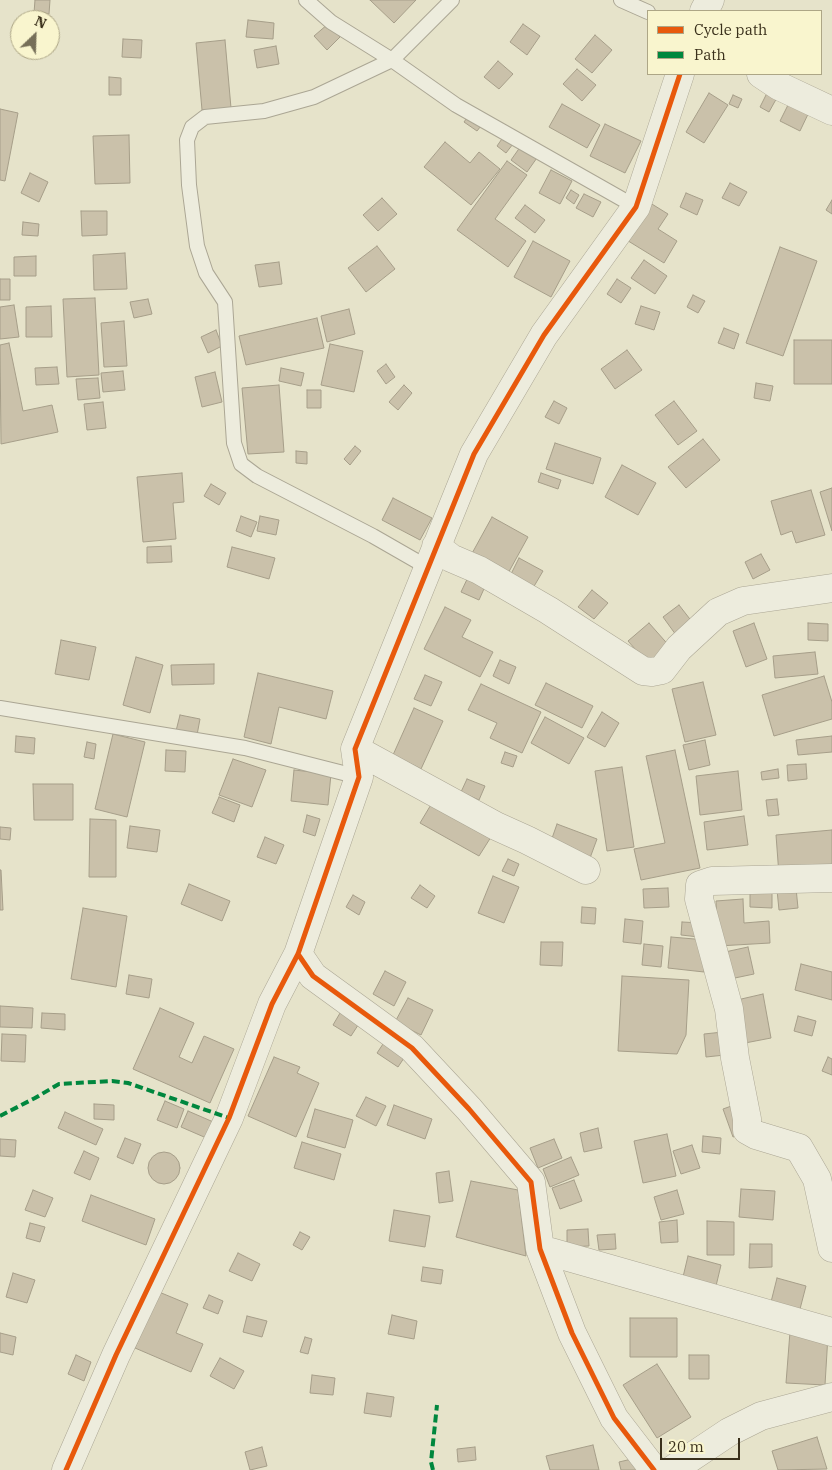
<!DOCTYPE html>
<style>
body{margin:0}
#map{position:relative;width:832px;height:1470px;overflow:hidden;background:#e6e3ca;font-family:"IBM Plex Serif",serif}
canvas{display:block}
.legend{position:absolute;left:647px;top:10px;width:175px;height:65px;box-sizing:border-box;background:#f9f5ce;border:1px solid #ada686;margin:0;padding:6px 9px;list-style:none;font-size:15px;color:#3a301b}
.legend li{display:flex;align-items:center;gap:10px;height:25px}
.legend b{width:25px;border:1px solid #ada686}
.north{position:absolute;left:10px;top:10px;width:50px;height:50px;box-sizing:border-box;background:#f9f5ce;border:1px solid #ada686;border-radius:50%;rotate:24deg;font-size:14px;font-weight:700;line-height:20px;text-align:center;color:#3a301b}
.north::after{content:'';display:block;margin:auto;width:18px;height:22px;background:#766f58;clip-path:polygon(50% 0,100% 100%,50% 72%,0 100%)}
.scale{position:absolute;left:660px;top:1438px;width:80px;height:22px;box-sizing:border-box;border:2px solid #3a301b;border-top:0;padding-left:6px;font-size:15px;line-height:18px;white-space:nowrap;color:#3a301b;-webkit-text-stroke:4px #f9f5ce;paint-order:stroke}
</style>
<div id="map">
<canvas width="832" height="1470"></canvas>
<ul class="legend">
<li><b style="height:6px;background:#e8590c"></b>Cycle path</li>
<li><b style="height:6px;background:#00873e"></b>Path</li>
</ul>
<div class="north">N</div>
<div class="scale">20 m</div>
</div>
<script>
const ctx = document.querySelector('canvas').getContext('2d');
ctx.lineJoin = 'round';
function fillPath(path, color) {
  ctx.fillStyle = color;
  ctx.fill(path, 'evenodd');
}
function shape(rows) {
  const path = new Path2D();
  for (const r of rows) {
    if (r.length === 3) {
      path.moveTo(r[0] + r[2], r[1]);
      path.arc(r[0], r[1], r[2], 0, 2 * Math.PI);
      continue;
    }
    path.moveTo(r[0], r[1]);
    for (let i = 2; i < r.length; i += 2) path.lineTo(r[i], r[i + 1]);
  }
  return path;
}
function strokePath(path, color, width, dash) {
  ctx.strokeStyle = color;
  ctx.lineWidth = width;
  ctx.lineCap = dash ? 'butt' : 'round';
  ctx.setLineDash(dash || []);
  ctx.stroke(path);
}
const building = shape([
 [35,0,50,0,49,14,34,13,35,0],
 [370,0,416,0,394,23,370,0],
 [248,20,274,23,273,39,246,37,248,20],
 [328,24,340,37,327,50,314,36,328,24],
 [523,24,540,36,527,55,510,42,523,24],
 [595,35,612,50,592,73,575,59,595,35],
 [123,39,142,40,141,58,122,57,123,39],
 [225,40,231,108,202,110,196,43,225,40],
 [276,46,279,64,257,68,254,50,276,46],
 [498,61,513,74,499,89,484,77,498,61],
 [577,69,596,85,582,101,563,84,577,69],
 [109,77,121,78,121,95,109,95,109,77],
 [769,89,779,94,769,112,760,107,769,89],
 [709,93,728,105,704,143,686,132,709,93],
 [733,95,742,99,738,108,729,104,733,95],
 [790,101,810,110,800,131,780,121,790,101],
 [562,104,600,125,587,148,549,127,562,104],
 [0,109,18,113,5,181,0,180,0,109],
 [471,112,484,122,477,131,464,122,471,112],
 [605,124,641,141,625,173,590,156,605,124],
 [506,133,516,140,506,153,497,146,506,133],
 [129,135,130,183,95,184,93,136,129,135],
 [445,142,470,163,479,152,500,169,471,205,424,167,445,142],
 [523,143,539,155,527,172,511,160,523,143],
 [507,161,527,175,495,219,526,241,508,267,457,230,507,161],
 [551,170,572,181,560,204,539,193,551,170],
 [30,173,48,182,39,202,21,193,30,173],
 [730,183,747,192,739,206,722,198,730,183],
 [571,190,579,195,574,204,566,198,571,190],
 [686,193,703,200,697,215,680,207,686,193],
 [584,194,601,202,593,217,576,208,584,194],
 [382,198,397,214,378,231,363,215,382,198],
 [832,200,832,214,826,210,832,200],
 [647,201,668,214,658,229,677,241,664,263,625,239,647,201],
 [525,205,545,220,535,233,515,218,525,205],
 [81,211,107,211,107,235,82,236,81,211],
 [23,222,39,224,38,236,22,235,23,222],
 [533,241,570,261,551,297,514,277,533,241],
 [377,246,395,269,366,292,348,268,377,246],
 [780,247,817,261,783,356,746,343,780,247],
 [125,253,127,289,94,290,93,255,125,253],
 [36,256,36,276,14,276,14,257,36,256],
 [644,260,667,276,655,294,631,278,644,260],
 [279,262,282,284,259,287,255,265,279,262],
 [0,279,10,279,10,300,0,300,0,279],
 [617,279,631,288,621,303,607,294,617,279],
 [693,295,705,301,698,313,687,307,693,295],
 [95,298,99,375,67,377,63,299,95,298],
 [148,299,152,314,134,318,130,302,148,299],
 [14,305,19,337,0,339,0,307,14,305],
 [51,306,52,337,26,337,26,307,51,306],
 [641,306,660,312,654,330,635,324,641,306],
 [349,309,355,334,327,342,321,316,349,309],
 [317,318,324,348,246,365,239,336,317,318],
 [124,321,127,366,104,367,101,323,124,321],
 [724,328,739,334,734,349,718,343,724,328],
 [216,330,222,346,208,353,201,337,216,330],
 [794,340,832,340,832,384,794,384,794,340],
 [9,343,23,411,52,405,58,432,1,444,0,345,9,343],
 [330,344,363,351,354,392,321,385,330,344],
 [627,350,642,370,615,389,601,369,627,350],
 [386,364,395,377,386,384,377,371,386,364],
 [57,367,59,384,36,385,35,368,57,367],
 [281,368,304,373,301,386,279,381,281,368],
 [123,371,125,390,103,392,101,373,123,371],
 [215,372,222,402,202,407,195,377,215,372],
 [98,378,100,398,78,400,76,379,98,378],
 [756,383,773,386,770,401,754,398,756,383],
 [279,385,284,452,248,454,242,388,279,385],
 [404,385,412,393,398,410,389,402,404,385],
 [307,390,321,390,321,408,307,408,307,390],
 [554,401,567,408,559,424,545,417,554,401],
 [674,401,697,431,678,445,655,415,674,401],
 [103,402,106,428,87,430,84,404,103,402],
 [703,439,720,460,686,488,668,467,703,439],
 [555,443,601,458,593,484,546,469,555,443],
 [355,446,361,451,350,465,344,459,355,446],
 [296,451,307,452,307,464,296,463,296,451],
 [622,465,656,483,638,515,605,497,622,465],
 [182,473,184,502,173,503,176,539,143,542,137,477,182,473],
 [541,473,561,480,558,489,538,482,541,473],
 [211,484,226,493,219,505,204,496,211,484],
 [832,488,832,531,820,492,832,488],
 [811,490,825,535,796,543,792,531,781,535,771,501,811,490],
 [393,498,432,518,420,540,382,520,393,498],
 [241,516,257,522,251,537,236,531,241,516],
 [260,516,279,520,276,535,257,531,260,516],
 [492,517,528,537,506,577,470,557,492,517],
 [171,546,172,562,147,563,147,547,171,546],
 [232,547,275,558,269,579,227,567,232,547],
 [761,554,770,570,753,579,745,562,761,554],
 [519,558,543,571,533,588,510,576,519,558],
 [470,573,487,582,479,600,461,592,470,573],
 [592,590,608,603,594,619,578,607,592,590],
 [679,605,693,623,676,635,663,617,679,605],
 [445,607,471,620,462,637,493,652,480,677,424,649,445,607],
 [649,623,672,649,651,667,628,641,649,623],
 [754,623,767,659,746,667,733,631,754,623],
 [808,623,828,624,828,641,808,640,808,623],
 [61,640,96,647,89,680,55,674,61,640],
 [815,652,818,674,775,678,773,656,815,652],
 [136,657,163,665,150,713,123,705,136,657],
 [500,660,516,667,509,684,493,676,500,660],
 [214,664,214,684,172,685,171,665,214,664],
 [258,673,333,691,326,719,279,707,271,744,244,737,258,673],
 [425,675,442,682,431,706,414,699,425,675],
 [824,676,832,702,832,719,774,736,762,695,824,676],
 [703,682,716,735,685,742,672,689,703,682],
 [546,683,593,706,582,728,535,705,546,683],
 [481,684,541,712,522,753,490,738,497,723,468,710,481,684],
 [414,708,443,721,421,769,393,755,414,708],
 [602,712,619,723,605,747,587,737,602,712],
 [180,715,200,719,197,735,176,731,180,715],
 [545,717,584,738,569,764,531,743,545,717],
 [113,734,145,742,127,817,95,809,113,734],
 [16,736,35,738,34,754,15,752,16,736],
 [832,736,832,752,798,755,796,740,832,736],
 [705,740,710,765,689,770,683,745,705,740],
 [87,742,96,744,94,759,84,757,87,742],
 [166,750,186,751,185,772,165,771,166,750],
 [675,750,700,868,641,880,634,849,665,843,646,756,675,750],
 [505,752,517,756,513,767,501,763,505,752],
 [233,759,266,770,252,807,219,795,233,759],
 [806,764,807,779,788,781,787,765,806,764],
 [622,767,634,847,607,851,595,771,622,767],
 [778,769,779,778,762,780,761,772,778,769],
 [294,770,331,774,328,805,291,801,294,770],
 [738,771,742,810,700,815,696,776,738,771],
 [467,779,485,786,479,800,461,792,467,779],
 [33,784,73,784,73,820,34,820,33,784],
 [219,797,240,805,234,822,212,813,219,797],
 [777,799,779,815,768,816,766,800,777,799],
 [432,803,491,837,479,856,420,823,432,803],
 [307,815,320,819,315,836,303,832,307,815],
 [744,816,748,845,707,850,704,822,744,816],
 [90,819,116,820,116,877,89,877,90,819],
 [557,824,597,839,590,858,550,844,557,824],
 [130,826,160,830,157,852,127,848,130,826],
 [0,827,11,828,10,840,0,839,0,827],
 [832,830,832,871,779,875,776,835,832,830],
 [265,837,284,845,276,864,257,857,265,837],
 [508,859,519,864,514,876,502,871,508,859],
 [0,870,1,870,3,910,0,910,0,870],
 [493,876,519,887,504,923,478,913,493,876],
 [189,884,230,901,222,921,181,904,189,884],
 [420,885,435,896,427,908,411,898,420,885],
 [668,888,669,907,644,908,643,889,668,888],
 [796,888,798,908,779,910,777,890,796,888],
 [750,890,772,891,772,908,750,907,750,890],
 [353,895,365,902,359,915,346,907,353,895],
 [743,899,744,923,769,921,770,943,718,946,716,901,743,899],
 [582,907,596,908,595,924,581,923,582,907],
 [83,908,127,916,116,987,71,979,83,908],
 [625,919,643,921,641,944,623,942,625,919],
 [682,922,701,923,699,937,681,935,682,922],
 [671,937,706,940,704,972,668,968,671,937],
 [541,942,563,942,562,966,540,965,541,942],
 [644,944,663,946,661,967,642,965,644,944],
 [748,947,754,974,730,979,725,952,748,947],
 [801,964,832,972,832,1000,795,990,801,964],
 [385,971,406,982,394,1006,373,994,385,971],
 [129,975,152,979,149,998,126,994,129,975],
 [622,976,689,980,686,1035,677,1054,618,1051,622,976],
 [763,994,771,1038,745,1043,737,1000,763,994],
 [408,998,433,1010,421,1035,395,1022,408,998],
 [0,1006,33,1008,32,1028,0,1027,0,1006],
 [160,1008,194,1023,179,1057,192,1063,204,1036,234,1049,210,1103,133,1069,160,1008],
 [343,1008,362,1019,351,1036,333,1025,343,1008],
 [42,1013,65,1014,65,1030,41,1028,42,1013],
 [798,1016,816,1021,812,1036,794,1031,798,1016],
 [723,1032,725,1055,706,1057,704,1034,723,1032],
 [2,1034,26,1035,25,1062,1,1061,2,1034],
 [387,1038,408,1052,398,1067,377,1053,387,1038],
 [274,1057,300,1067,297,1073,319,1083,296,1137,248,1116,274,1057],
 [828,1057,832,1059,832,1075,822,1071,828,1057],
 [366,1097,386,1106,376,1126,356,1116,366,1097],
 [165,1101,184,1109,177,1128,157,1120,165,1101],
 [94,1104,114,1105,114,1120,94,1119,94,1104],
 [737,1104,746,1133,733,1137,723,1109,737,1104],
 [394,1105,432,1119,425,1139,387,1125,394,1105],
 [315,1109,353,1120,345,1148,307,1137,315,1109],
 [188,1111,218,1124,211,1140,181,1127,188,1111],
 [65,1112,103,1129,96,1145,58,1128,65,1112],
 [598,1128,602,1148,584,1152,580,1133,598,1128],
 [667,1134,676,1176,643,1183,634,1141,667,1134],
 [703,1136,721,1138,720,1154,702,1152,703,1136],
 [125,1138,141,1144,133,1164,117,1157,125,1138],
 [0,1139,16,1140,15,1157,0,1156,0,1139],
 [554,1139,562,1158,538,1168,530,1148,554,1139],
 [302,1142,341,1154,334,1180,294,1168,302,1142],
 [692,1145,700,1168,681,1174,673,1151,692,1145],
 [84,1151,99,1158,90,1180,74,1173,84,1151],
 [164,1168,16],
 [571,1157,579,1175,550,1187,543,1169,571,1157],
 [449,1171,453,1201,439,1203,436,1173,449,1171],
 [574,1180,582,1201,560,1209,552,1188,574,1180],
 [471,1181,518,1190,526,1256,456,1237,471,1181],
 [741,1189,775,1191,773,1220,739,1217,741,1189],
 [33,1190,53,1198,45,1217,25,1210,33,1190],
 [677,1190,684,1214,661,1220,654,1197,677,1190],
 [91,1195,155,1219,146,1245,82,1221,91,1195],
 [394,1210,430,1216,425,1247,389,1241,394,1210],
 [677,1220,678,1242,661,1243,659,1222,677,1220],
 [707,1221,734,1222,734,1255,707,1255,707,1221],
 [30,1223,45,1227,40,1242,26,1238,30,1223],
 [588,1229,589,1246,567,1247,567,1230,588,1229],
 [300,1232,310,1237,302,1250,293,1245,300,1232],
 [615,1234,616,1249,599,1250,597,1235,615,1234],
 [750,1244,772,1244,772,1267,749,1268,750,1244],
 [238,1253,260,1264,252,1281,229,1271,238,1253],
 [688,1256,721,1265,716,1286,683,1277,688,1256],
 [423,1267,443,1270,441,1284,421,1281,423,1267],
 [13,1273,35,1280,27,1303,6,1297,13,1273],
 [777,1278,806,1286,800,1309,771,1302,777,1278],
 [159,1292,188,1304,176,1333,203,1344,191,1372,135,1348,159,1292],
 [209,1295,223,1301,218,1314,203,1308,209,1295],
 [392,1315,417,1321,414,1339,388,1334,392,1315],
 [247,1316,267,1321,262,1337,243,1332,247,1316],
 [630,1318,677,1318,677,1357,630,1357,630,1318],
 [790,1332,828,1335,825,1385,786,1383,790,1332],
 [0,1333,16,1337,13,1355,0,1352,0,1333],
 [305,1337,312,1339,308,1354,300,1352,305,1337],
 [76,1355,91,1362,84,1381,68,1374,76,1355],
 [689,1355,709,1355,709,1379,689,1379,689,1355],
 [220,1358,244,1371,234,1389,210,1376,220,1358],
 [657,1364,691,1417,657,1438,623,1385,657,1364],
 [312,1375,335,1378,333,1395,310,1393,312,1375],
 [367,1393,394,1397,391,1417,364,1413,367,1393],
 [817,1437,827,1469,778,1470,772,1451,817,1437],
 [593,1445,599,1470,550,1470,546,1456,593,1445],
 [262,1447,267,1466,250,1470,245,1452,262,1447],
 [475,1447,476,1460,458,1462,457,1449,475,1447],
 [636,1458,640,1470,621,1470,619,1462,636,1458]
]);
const service = shape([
 [306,0,331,22,392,60,456,105,636,207],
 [621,0,648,12],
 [427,567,373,536,257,476,241,464,234,443,225,302,206,273,197,246,189,185,187,140,192,127,205,117,264,111,314,97,392,60,452,0],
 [0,708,245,748,359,777]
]);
const minor = shape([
 [704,11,710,0],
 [761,74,779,86,832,111],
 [436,546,451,558,479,570,548,610,643,671,652,672,662,670,679,648,718,612,743,601,832,588],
 [355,749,496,826,527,840,586,870],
 [832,878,712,881,700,885,699,899,729,1009,735,1058,747,1119,747,1130,756,1135,799,1148,817,1179,832,1248],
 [298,954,313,976,412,1048,469,1109,531,1182,540,1249,572,1333,614,1418,654,1470],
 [540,1249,832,1332],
 [66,1470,116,1355,229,1118,272,1004,298,954,359,777,355,749,474,454,544,335,636,207,680,74],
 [672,1470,729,1432,761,1416,832,1397]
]);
const quiet = shape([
 [0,1116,35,1098,59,1084,112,1081,128,1083,229,1118],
 [433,1470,431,1462,437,1405]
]);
const cycleway = shape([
 [298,954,313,976,412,1048,469,1109,531,1182,540,1249,572,1333,614,1418,654,1470],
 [66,1470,116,1355,229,1118,272,1004,298,954,359,777,355,749,474,454,544,335,636,207,680,74]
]);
fillPath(building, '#cac1aa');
strokePath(building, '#a69e89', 1);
strokePath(service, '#aba694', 16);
strokePath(minor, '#aba694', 29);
strokePath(service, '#edecdd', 14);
strokePath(minor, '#edecdd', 28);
strokePath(quiet, '#00873e', 4, [8, 4]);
strokePath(cycleway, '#e8590c', 5);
</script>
